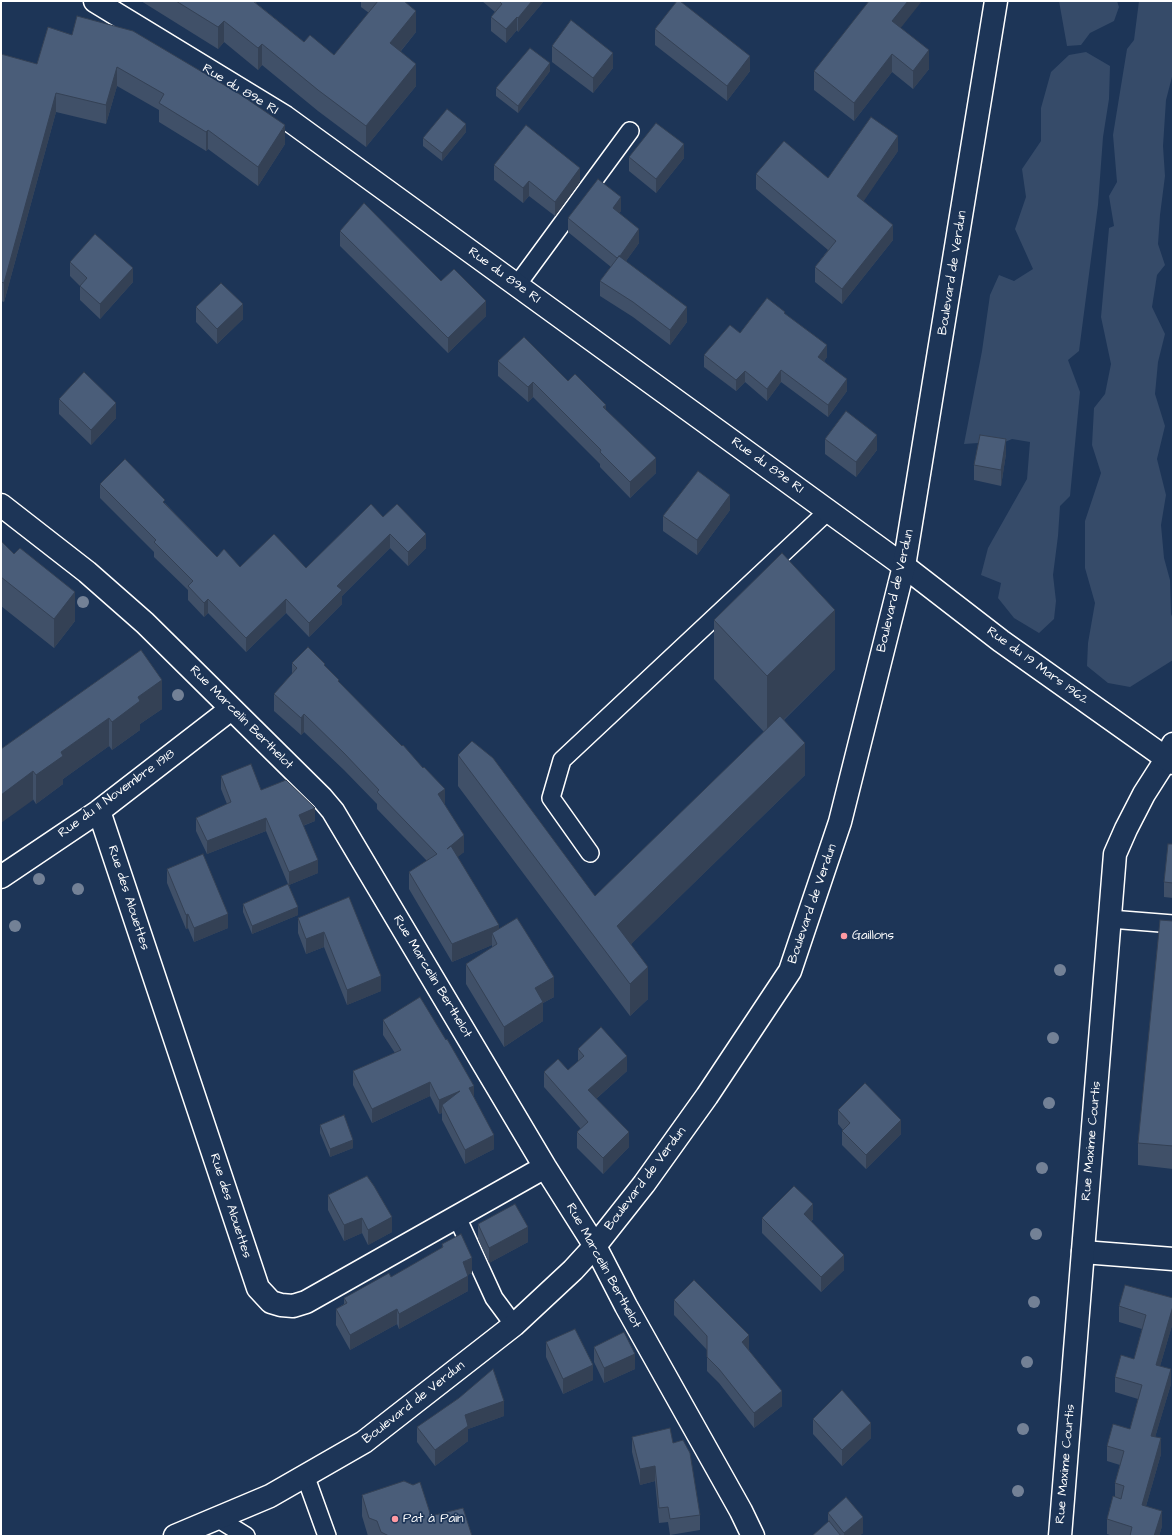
<!DOCTYPE html>
<meta charset="utf-8">
<style>
body{margin:0}
#map{position:relative;width:1174px;height:1537px;overflow:hidden;background:#1d3557;font-family:"Architects Daughter",sans-serif}
canvas{display:block}
.frame{position:absolute;inset:0;border:2px solid #fff;pointer-events:none}
</style>
<div id="map">
<canvas width="1174" height="1537"></canvas>
<div class="frame"></div>
</div>
<script>
const ctx = document.querySelector('canvas').getContext('2d');
ctx.lineJoin = 'round';
function fillPath(path, color) {
  ctx.fillStyle = color;
  ctx.fill(path, 'evenodd');
}
function shape(rows) {
  const path = new Path2D();
  for (const r of rows) {
    path.moveTo(r[0], r[1]);
    for (let i = 2; i < r.length; i += 2) path.lineTo(r[i], r[i + 1]);
  }
  return path;
}
function strokePath(path, color, width, dash) {
  ctx.strokeStyle = color;
  ctx.lineWidth = width;
  ctx.lineCap = dash ? 'butt' : 'round';
  ctx.setLineDash(dash || []);
  ctx.stroke(path);
}
function label(font, color, halo, rows, align = 'center') {
  ctx.font = font + ' "Architects Daughter",sans-serif';
  ctx.lineWidth = 3.5;
  ctx.setLineDash([]);
  ctx.textBaseline = 'middle';
  ctx.strokeStyle = halo;
  ctx.fillStyle = color;
  for (const [text, x, y, turn = 0] of rows) {
    ctx.save();
    ctx.translate(x, y);
    ctx.rotate((+turn || 0) * Math.PI / 180);
    ctx.textAlign = isNaN(turn) ? turn : align;
    if (halo) ctx.strokeText(text, 0, 0);
    ctx.fillText(text, 0, 0);
    ctx.restore();
  }
}
const green = shape([
 [1059,1,1117,1,1119,7,1114,21,1090,33,1081,45,1067,46],
 [1139,1,1173,1,1173,73,1166,100,1163,146,1165,176,1160,215,1158,244,1165,265,1157,275,1152,307,1165,334,1158,362,1155,394,1165,426,1157,459,1166,495,1161,525,1164,558,1170,580,1171,614,1173,619,1173,660,1130,687,1108,683,1087,666,1088,643,1095,603,1085,568,1085,521,1101,473,1092,445,1094,408,1105,394,1111,364,1101,317,1109,228,1114,226,1109,196,1117,182,1113,135,1127,49,1134,40],
 [1086,52,1110,66,1109,99,1103,137,1098,205,1079,351,1068,360,1080,392,1070,496,1060,506,1058,536,1053,575,1056,601,1054,619,1039,633,1014,618,998,598,1001,583,981,575,988,548,1027,479,1030,442,1012,439,998,445,978,443,964,444,982,351,990,295,999,275,1014,281,1033,269,1015,229,1026,197,1022,169,1041,141,1041,108,1051,72,1069,55]
]);
const service = shape([
 [517,285,630,131],
 [590,853,551,798,562,760,828,511],
 [1110,919,1173,924],
 [457,1217,494,1298,514,1325],
 [305,1475,327,1536],
 [217,1518,246,1536]
]);
const minor = shape([
 [1,505,87,572,145,623,322,798,333,811,545,1167,595,1246],
 [99,811,258,1288,271,1302,281,1305,293,1306,306,1302,545,1167],
 [1,877,99,811,231,709],
 [1083,1252,1173,1259]
]);
const tertiary = shape([
 [95,1,285,117,904,566],
 [595,1246,626,1306,741,1511,753,1536],
 [1060,1536,1115,854,1126,829,1144,794,1167,758,1173,744]
]);
const secondary = shape([
 [904,566,1001,641,1173,763]
]);
const primary = shape([
 [175,1536,270,1496,364,1442,514,1325,573,1270,595,1246,644,1184,707,1096,790,971,840,822,904,566,996,1]
]);
const trees = [
 [83,602],
 [178,695],
 [39,879],
 [78,889],
 [15,926],
 [1060,970],
 [1053,1038],
 [1049,1103],
 [1042,1168],
 [1036,1234],
 [1034,1302],
 [1027,1362],
 [1023,1429],
 [1018,1491]
];
const wall = shape([
 [141,1,257,1,256,3,304,42,334,55,369,13,361,7,361,1,404,1,416,32,401,51,416,86,366,147,318,111,262,65,258,70,224,42,218,49],
 [482,1,544,1,518,32,517,30,506,43,491,31,491,17,495,12],
 [48,27,285,144,258,186,208,149,206,151,159,122,159,110,117,86,106,124,56,112,4,302,1,301,1,54,37,64],
 [901,28,929,69,913,89,892,72,854,121,814,90,814,71],
 [655,29,750,71,727,101,655,45],
 [552,46,613,68,593,93,552,62],
 [550,71,518,113,496,96,496,88],
 [466,132,442,161,423,146,423,138],
 [898,151,863,201,893,240,842,304,815,282,815,267,828,250,756,189,756,174,828,178],
 [629,157,684,158,656,193,629,171],
 [494,165,580,182,555,216,529,196,523,203,494,180],
 [621,211,619,213,639,243,626,261,687,322,670,345,633,317,600,296,600,281,611,267,568,232,568,218],
 [340,231,441,281,486,316,448,353,340,246],
 [70,262,133,282,100,319,80,300,80,286,70,276],
 [196,307,243,319,217,344,196,322],
 [785,314,827,357,824,361,847,391,828,417,781,382,767,401,745,382,736,391,704,367,704,355,740,333],
 [498,361,568,381,606,410,656,473,630,498,600,467,600,464,533,397,528,402,498,376],
 [59,399,116,418,91,445,59,414],
 [825,439,877,450,856,477,825,454],
 [1006,454,1001,486,974,480,974,465],
 [100,484,165,503,217,557,240,567,306,568,383,517,426,548,408,566,390,548,342,596,342,604,309,637,286,613,246,652,208,613,204,617,188,600,188,590,154,557,154,552,100,498],
 [730,510,697,555,663,531,663,516],
 [1,541,75,621,54,648,1,606],
 [714,620,835,669,784,720,805,775,631,944,648,999,630,1016,458,786,458,755,595,896,764,732,714,679],
 [141,650,162,709,140,724,140,730,112,750,109,746,63,779,63,784,36,804,1,749],
 [292,663,325,667,339,682,445,806,464,852,457,857,499,929,554,997,543,1003,543,1021,504,1047,466,984,466,964,492,948,492,945,452,962,409,889,409,872,427,861,377,809,377,804,344,770,304,732,301,735,274,711,274,694,292,674],
 [221,776,261,790,315,821,303,826,318,873,289,885,298,915,252,934,243,912,243,904,288,884,266,831,207,854,196,831,196,818,227,804,221,789],
 [1173,844,1173,898,1164,897,1164,882],
 [167,869,228,928,194,942,188,928,186,929,167,883],
 [349,897,381,991,347,1005,324,947,306,954,298,933,298,918],
 [1173,921,1173,1169,1138,1165,1138,1143],
 [383,1020,474,1097,494,1149,465,1164,442,1120,442,1113,439,1114,430,1096,372,1123,353,1085,353,1071,395,1053,383,1035],
 [578,1049,627,1071,596,1099,629,1147,603,1174,577,1148,577,1132,581,1129,544,1087,544,1072,568,1070,578,1062],
 [838,1110,901,1134,866,1169,842,1145,842,1131,843,1130,838,1124],
 [320,1125,353,1148,330,1157,320,1133],
 [328,1195,392,1232,368,1245,362,1233,344,1241,328,1210],
 [762,1218,813,1219,811,1222,844,1270,821,1292,762,1233],
 [478,1224,528,1242,489,1263,478,1239],
 [442,1244,472,1273,467,1275,468,1291,399,1329,397,1324,350,1350,336,1325,336,1309,344,1304,344,1298,391,1277,442,1248],
 [674,1300,749,1350,782,1406,754,1428,719,1383,707,1371,707,1350,674,1315],
 [1119,1306,1173,1322,1160,1366,1171,1384,1155,1437,1161,1454,1146,1506,1162,1526,1159,1536,1113,1536,1107,1534,1107,1519,1115,1497,1115,1483,1120,1465,1107,1461,1107,1446,1130,1429,1138,1399,1115,1392,1115,1377,1134,1359,1142,1329,1119,1322],
 [546,1342,593,1380,563,1394,546,1357],
 [594,1347,635,1369,604,1383,594,1362],
 [504,1416,468,1429,468,1441,435,1466,417,1442,417,1427],
 [813,1419,871,1438,842,1466,813,1434],
 [632,1437,673,1443,700,1515,700,1530,670,1535,668,1522,659,1523,655,1481,640,1485,632,1452],
 [362,1495,431,1516,472,1536,368,1536,362,1516],
 [828,1513,863,1533,859,1536,812,1536,828,1522]
]);
const shadedWall = shape([
 [532,1,544,1,518,32,518,18],
 [908,1,922,1,892,39,892,21],
 [416,11,416,32,390,64,390,43],
 [517,17,517,30,506,43,506,29],
 [224,21,224,42,218,49,218,27],
 [262,44,262,65,258,70,258,48],
 [929,50,929,69,913,89,913,71],
 [613,53,613,68,593,93,593,78],
 [892,54,892,72,854,121,854,103],
 [750,56,750,71,727,101,727,86],
 [550,63,550,71,518,113,518,106],
 [416,64,416,86,366,147,366,126],
 [117,67,117,86,106,124,106,105],
 [56,93,56,112,4,302,4,283],
 [466,124,466,132,442,161,442,153],
 [285,125,285,144,258,186,258,167],
 [208,130,208,149,206,151,206,132],
 [898,136,898,151,857,211,857,196],
 [684,144,684,158,656,193,656,179],
 [580,168,580,182,555,216,555,202],
 [529,181,529,196,523,203,523,188],
 [621,197,621,211,613,222,613,208],
 [893,225,893,240,842,304,842,289],
 [639,229,639,243,618,272,618,259],
 [133,268,133,282,100,319,100,304],
 [486,301,486,316,448,353,448,338],
 [243,304,243,319,217,344,217,329],
 [687,307,687,322,670,345,670,330],
 [827,345,827,357,818,369,818,357],
 [781,370,781,382,767,401,767,389],
 [745,371,745,382,736,391,736,380],
 [847,379,847,391,828,417,828,405],
 [533,382,533,397,528,402,528,387],
 [116,403,116,418,91,445,91,430],
 [606,405,606,420,603,407],
 [877,435,877,450,856,477,856,462],
 [1006,439,1006,454,1001,486,1001,470],
 [656,458,656,473,630,498,630,482],
 [730,495,730,510,697,555,697,540],
 [390,534,390,548,342,596,342,604,309,637,309,623,337,586],
 [426,534,426,548,408,566,408,552],
 [75,592,75,621,54,648,54,619],
 [208,599,208,613,204,617,204,603],
 [286,599,286,613,246,652,246,638],
 [835,610,835,669,767,736,767,676],
 [162,680,162,709,140,724,140,730,112,750,112,722,138,697],
 [304,714,304,732,301,735,301,718],
 [109,718,109,746,63,779,63,784,36,804,36,775,61,752],
 [805,743,805,775,617,958,617,926],
 [33,771,33,800,1,823,1,795],
 [445,789,445,806,438,794],
 [315,808,315,821,299,827,299,815],
 [266,818,266,831,207,854,207,841],
 [464,835,464,852,447,866,447,849],
 [318,860,318,873,289,885,289,872],
 [298,907,298,915,252,934,252,926],
 [188,914,188,928,186,929,186,915],
 [228,914,228,928,194,942,194,928],
 [499,925,499,942,492,933,492,945,452,962,452,944],
 [324,932,324,947,306,954,306,939],
 [648,967,648,999,630,1016,630,984],
 [381,976,381,991,347,1005,347,990],
 [554,977,554,997,543,1003,543,1021,504,1047,504,1027,535,988],
 [627,1056,627,1071,588,1106,588,1090],
 [430,1082,430,1096,372,1123,372,1109],
 [474,1086,474,1100,469,1088],
 [460,1091,442,1105,442,1113,439,1114,439,1100],
 [901,1120,901,1134,866,1169,866,1155],
 [629,1132,629,1147,603,1174,603,1158],
 [494,1135,494,1149,465,1164,465,1150],
 [353,1140,353,1148,330,1157,330,1149],
 [813,1204,813,1219,804,1229,804,1214],
 [392,1217,392,1232,368,1245,368,1230],
 [362,1218,362,1233,344,1241,344,1225],
 [528,1227,528,1242,489,1263,489,1248],
 [844,1255,844,1270,821,1292,821,1277],
 [472,1258,472,1273,463,1277,463,1262],
 [468,1276,468,1291,399,1329,399,1314],
 [1173,1306,1173,1322,1156,1380,1156,1365],
 [397,1309,397,1324,350,1350,350,1335],
 [749,1335,749,1350,742,1357,742,1342],
 [635,1354,635,1369,604,1383,604,1368],
 [593,1365,593,1380,563,1394,563,1379],
 [1171,1369,1171,1384,1151,1451,1151,1436],
 [782,1391,782,1406,754,1428,754,1413],
 [504,1401,504,1416,468,1429,468,1441,435,1466,435,1450,465,1415],
 [871,1423,871,1438,842,1466,842,1450],
 [1161,1438,1161,1454,1142,1520,1142,1505],
 [655,1466,655,1481,640,1485,640,1469],
 [1162,1511,1162,1526,1159,1536,1154,1536],
 [863,1517,863,1533,859,1536,844,1536,844,1533]
]);
const building = shape([
 [176,1,253,1,304,42,310,35,334,55,378,1,404,1,416,11,390,43,416,64,366,126,318,90,262,44,258,48,224,21,218,27,176,1],
 [499,1,532,1,518,18,517,17,506,29,491,17,502,4,499,1],
 [677,1,680,1,750,56,727,86,655,29,677,1],
 [869,1,908,1,892,21,929,50,913,71,892,54,854,103,814,71,869,1],
 [77,16,133,31,241,95,285,125,258,167,208,130,206,132,159,103,164,94,117,67,106,105,56,93,4,283,1,282,1,54,37,64,48,27,72,35,77,16],
 [571,20,613,53,593,78,552,46,571,20],
 [530,48,550,63,518,106,496,88,530,48],
 [447,109,466,124,442,153,423,138,447,109],
 [871,117,898,136,857,196,893,225,842,289,815,267,836,241,756,174,784,141,828,178,871,117],
 [656,123,684,144,656,179,629,157,656,123],
 [526,125,580,168,555,202,529,181,523,188,494,165,526,125],
 [598,179,621,197,613,208,639,229,620,256,619,256,617,258,568,218,598,179],
 [364,203,441,281,454,269,486,301,448,338,340,231,364,203],
 [95,234,133,268,100,304,80,286,87,278,70,262,95,234],
 [619,256,687,307,670,330,633,302,600,281,619,256],
 [221,283,243,304,217,329,196,307,221,283],
 [767,298,785,312,784,313,827,345,818,357,847,379,828,405,781,370,767,389,745,371,736,380,704,355,730,325,740,333,767,298],
 [524,337,568,381,575,374,606,405,603,407,656,458,630,482,600,452,601,450,533,382,528,387,498,361,524,337],
 [84,372,116,403,91,430,59,399,84,372],
 [846,411,877,435,856,462,825,439,846,411],
 [980,435,1006,439,1001,470,974,465,980,435],
 [125,459,165,500,163,502,217,557,224,549,240,567,274,534,306,568,371,504,383,517,397,504,426,534,408,552,390,534,337,586,342,590,309,623,286,599,246,638,208,599,204,603,188,586,193,581,154,542,156,540,100,484,125,459],
 [698,471,730,495,697,540,663,516,698,471],
 [1,541,14,554,20,548,75,592,54,619,1,577,1,541],
 [782,553,835,610,767,676,714,620,782,553],
 [308,647,325,664,324,665,339,680,338,681,402,746,403,745,423,768,424,767,445,789,438,794,464,835,447,849,451,846,499,925,452,944,409,872,437,854,377,792,379,790,344,753,304,714,301,718,274,694,297,668,292,663,308,647],
 [141,650,162,680,138,697,140,701,112,722,109,718,61,752,63,756,36,775,33,771,1,795,1,749,141,650],
 [780,716,805,743,617,926,648,967,630,984,458,755,472,741,493,758,595,896,780,716],
 [251,764,261,790,286,780,315,808,299,815,318,860,289,872,266,818,207,841,196,818,231,802,221,776,251,764],
 [1168,844,1173,844,1173,883,1164,882,1168,844],
 [203,854,228,914,194,928,188,914,186,915,167,869,203,854],
 [288,884,298,907,252,926,243,904,288,884],
 [349,897,381,976,347,990,324,932,306,939,298,918,349,897],
 [517,918,554,977,535,988,543,1002,504,1027,466,964,497,944,492,933,517,918],
 [1160,920,1173,921,1173,1146,1138,1143,1160,920],
 [420,997,446,1040,447,1039,474,1086,469,1088,494,1135,465,1150,442,1105,460,1091,439,1100,430,1082,372,1109,353,1071,401,1050,383,1020,420,997],
 [601,1027,627,1056,588,1090,629,1132,603,1158,577,1132,588,1122,544,1072,558,1059,568,1070,584,1056,578,1049,601,1027],
 [865,1083,901,1120,866,1155,842,1131,850,1123,838,1110,865,1083],
 [344,1115,353,1140,330,1149,320,1125,344,1115],
 [367,1176,374,1186,392,1217,368,1230,362,1218,344,1225,328,1195,367,1176],
 [794,1186,813,1204,804,1214,844,1255,821,1277,762,1218,794,1186],
 [515,1204,528,1227,489,1248,478,1224,515,1204],
 [461,1234,472,1258,463,1262,468,1276,399,1314,397,1309,350,1335,336,1309,347,1303,344,1298,389,1273,391,1277,443,1247,442,1244,461,1234],
 [694,1280,749,1335,742,1342,782,1391,754,1413,719,1369,707,1357,707,1336,674,1300,694,1280],
 [1125,1285,1173,1298,1173,1306,1156,1365,1171,1369,1151,1436,1161,1438,1142,1505,1162,1511,1154,1536,1130,1536,1132,1527,1107,1519,1113,1496,1121,1499,1124,1486,1115,1483,1124,1451,1107,1446,1113,1424,1130,1429,1142,1385,1115,1377,1121,1355,1134,1359,1146,1315,1119,1306,1125,1285],
 [575,1329,593,1365,563,1379,546,1342,575,1329],
 [624,1332,635,1354,604,1368,594,1347,624,1332],
 [493,1369,504,1401,465,1415,468,1426,435,1450,417,1427,459,1398,493,1369],
 [842,1390,871,1423,842,1450,813,1419,842,1390],
 [670,1428,673,1443,683,1440,690,1453,700,1515,670,1519,668,1507,659,1508,655,1466,640,1469,632,1437,670,1428],
 [404,1481,413,1485,420,1482,431,1516,463,1508,472,1536,389,1536,381,1532,377,1521,369,1518,362,1495,404,1481],
 [846,1497,863,1517,844,1533,828,1513,846,1497],
 [829,1521,841,1536,812,1536,829,1521]
]);
const markers = [
 [844,936,4,"#ff9aa2"],
 [395,1519,4,"#ff9aa2"]
];
const streetNames = [
 ["Rue du 89e RI",240,90,31],
 ["Boulevard de Verdun",953,273,-81],
 ["Rue du 89e RI",504,276,36],
 ["Rue du 89e RI",767,466,36],
 ["Boulevard de Verdun",896,591,-77],
 ["Rue du 19 Mars 1962",1037,666,36],
 ["Rue Marcelin Berthelot",241,718,45],
 ["Rue du 11 Novembre 1918",117,794,-36],
 ["Rue des Alouettes",128,898,72],
 ["Boulevard de Verdun",813,904,-71],
 ["Rue Marcelin Berthelot",432,977,59],
 ["Rue Maxime Courtis",1092,1141,-85],
 ["Boulevard de Verdun",646,1179,-53],
 ["Rue des Alouettes",230,1206,72],
 ["Rue Marcelin Berthelot",603,1266,61],
 ["Boulevard de Verdun",414,1403,-38],
 ["Rue Maxime Courtis",1066,1464,-85]
];
const poiNames = [
 ["Gaillons",852,936],
 ["Pat à Pain",403,1519]
];
fillPath(green, '#364b69');
strokePath(service, '#fff', 20);
strokePath(minor, '#fff', 25);
strokePath(tertiary, '#fff', 25);
strokePath(secondary, '#fff', 25);
strokePath(primary, '#fff', 25);
strokePath(service, '#1d3557', 17);
strokePath(minor, '#1d3557', 22);
strokePath(tertiary, '#1d3557', 22);
strokePath(secondary, '#1d3557', 22);
strokePath(primary, '#1d3557', 22);
ctx.fillStyle = '#738196';
for (const [x, y] of trees) {
  ctx.beginPath();
  ctx.arc(x, y, 6, 0, 2 * Math.PI);
  ctx.fill();
}
fillPath(wall, '#405068');
fillPath(shadedWall, '#344155');
fillPath(building, '#4a5d79');
strokePath(building, '#344155', 1);
for (const [x, y, r, color] of markers) {
  const dot = new Path2D();
  dot.arc(x, y, r, 0, 2 * Math.PI);
  ctx.fillStyle = color;
  ctx.fill(dot);
  strokePath(dot, '#1d3557', 1.5);
}
label('13px', '#fff', '#1d3557', streetNames);
label('13px', '#fff', '#1d3557', poiNames, 'left');
</script>
